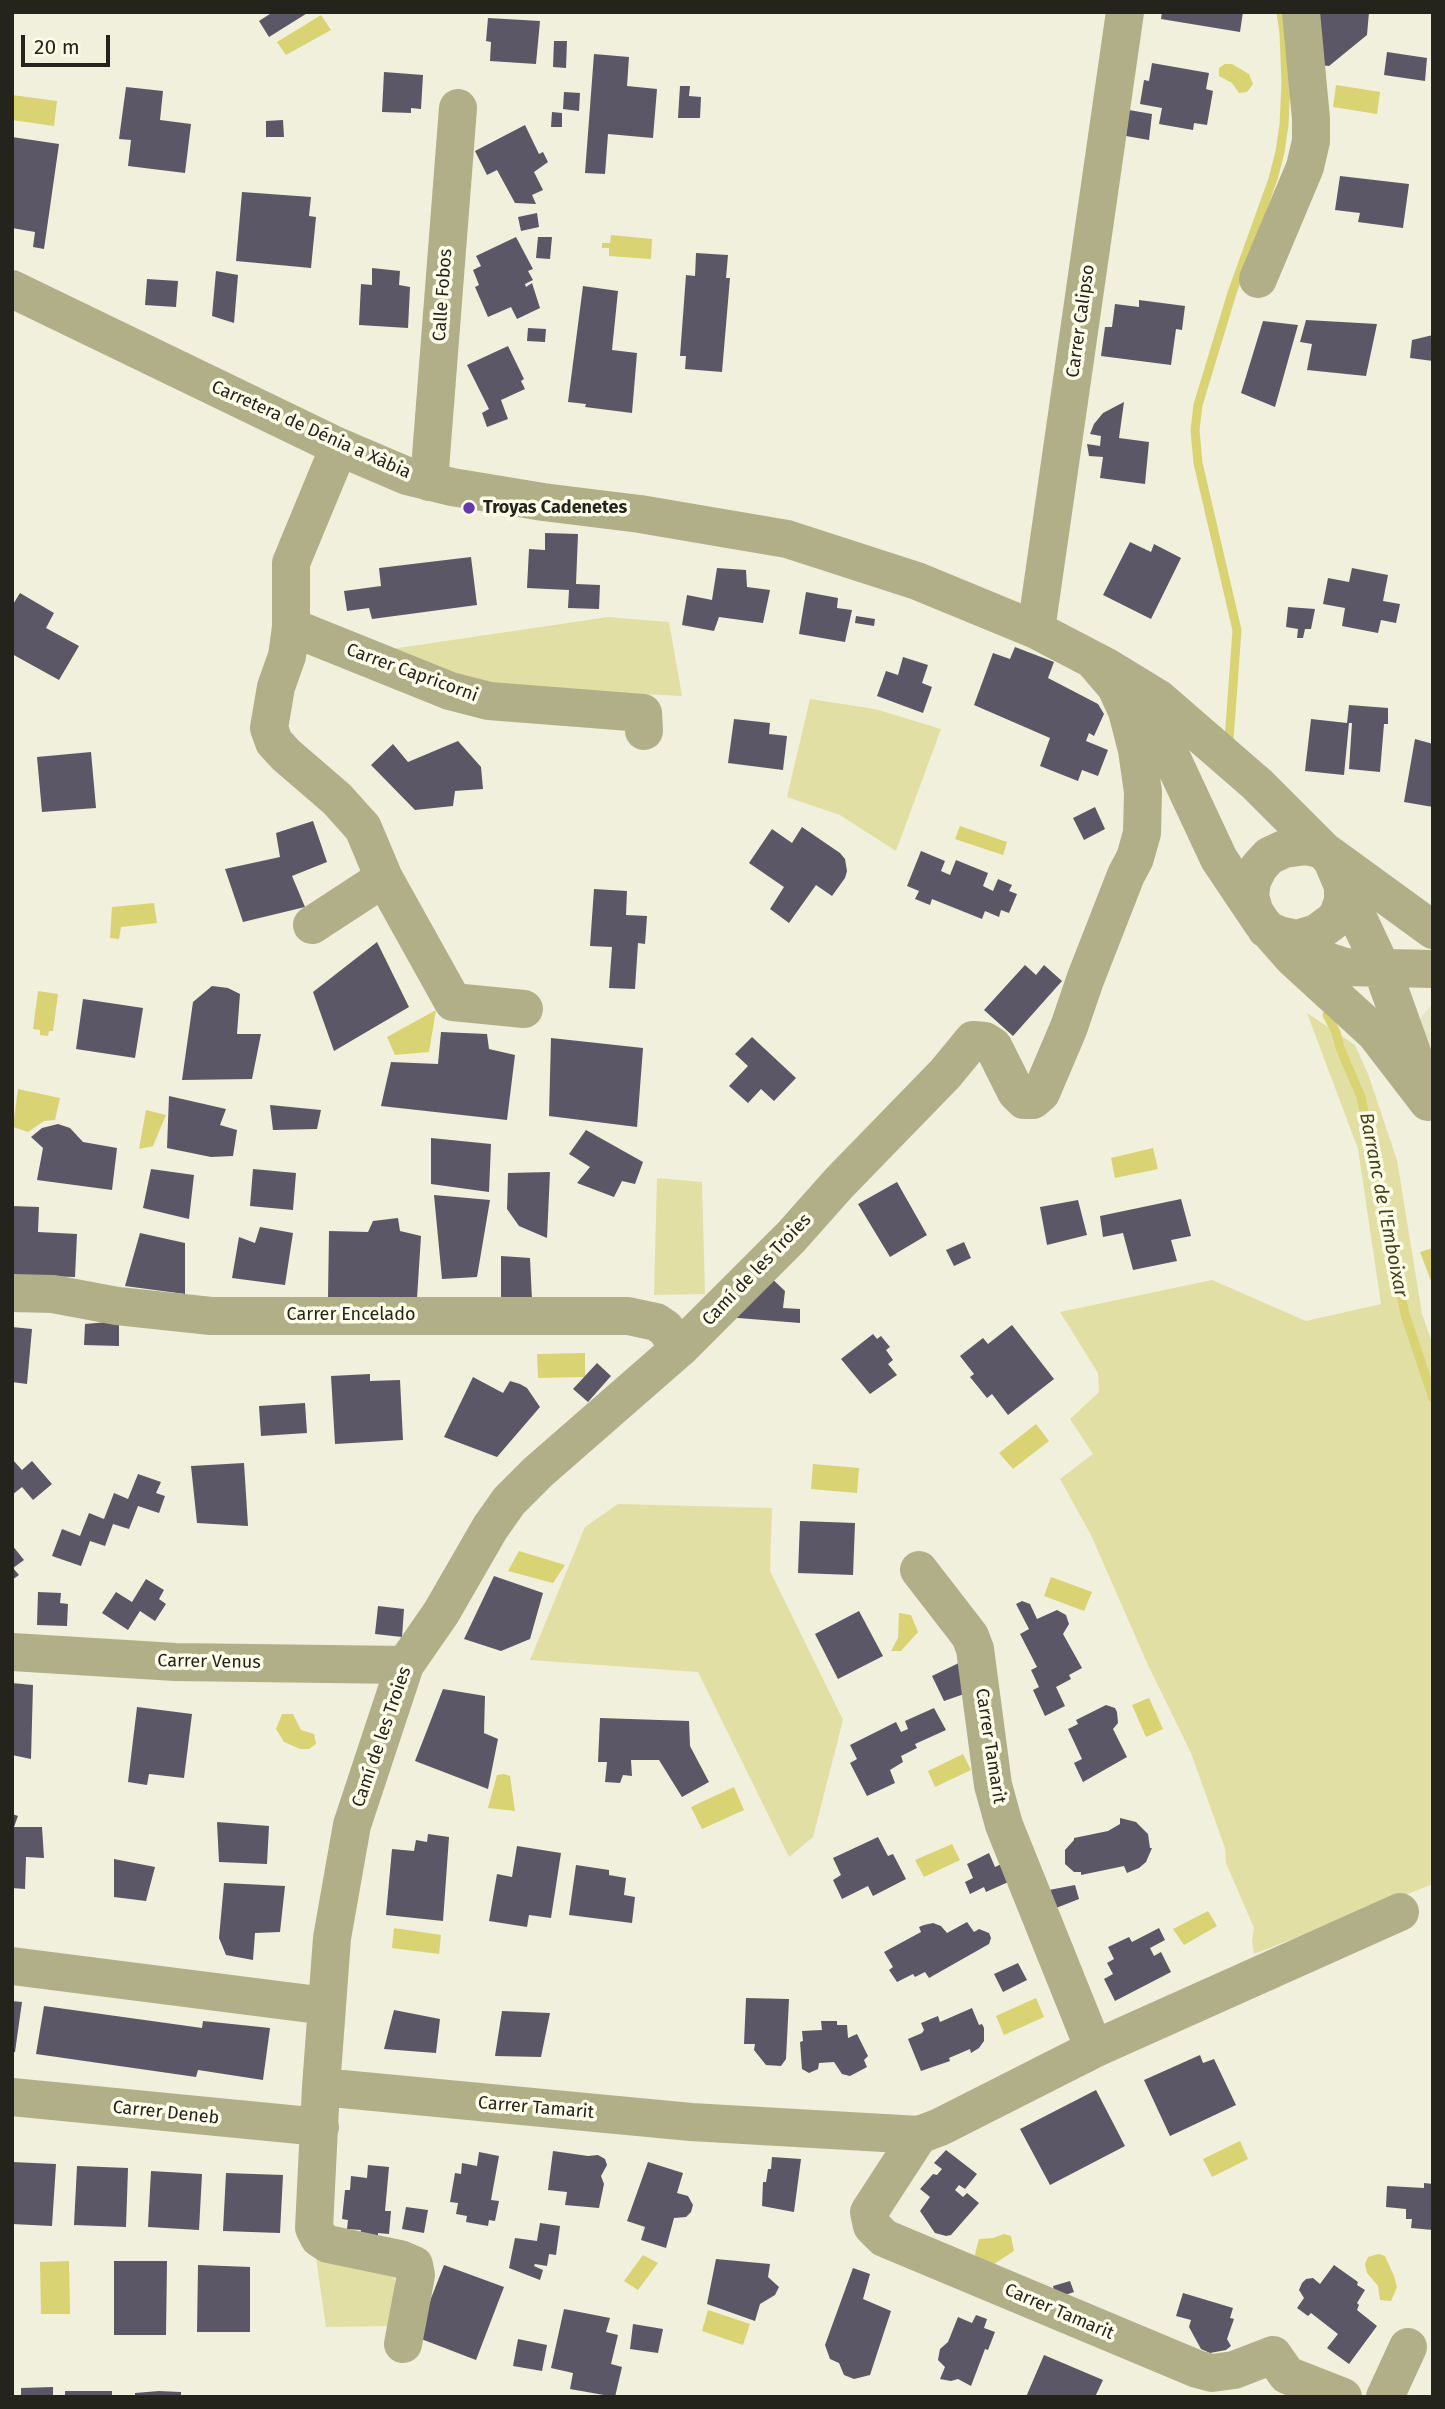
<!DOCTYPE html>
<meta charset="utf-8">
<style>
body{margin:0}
#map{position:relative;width:1445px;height:2409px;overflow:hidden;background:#f0f0dc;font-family:"Fira Sans",sans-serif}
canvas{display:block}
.frame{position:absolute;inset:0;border:14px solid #24231c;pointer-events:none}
.scale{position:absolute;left:21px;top:35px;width:89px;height:32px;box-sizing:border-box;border:4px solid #24231c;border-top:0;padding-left:9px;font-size:21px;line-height:24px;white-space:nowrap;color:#24231c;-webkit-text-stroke:5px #fefde9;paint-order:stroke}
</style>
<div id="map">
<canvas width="1445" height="2409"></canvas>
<div class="frame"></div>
<div class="scale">20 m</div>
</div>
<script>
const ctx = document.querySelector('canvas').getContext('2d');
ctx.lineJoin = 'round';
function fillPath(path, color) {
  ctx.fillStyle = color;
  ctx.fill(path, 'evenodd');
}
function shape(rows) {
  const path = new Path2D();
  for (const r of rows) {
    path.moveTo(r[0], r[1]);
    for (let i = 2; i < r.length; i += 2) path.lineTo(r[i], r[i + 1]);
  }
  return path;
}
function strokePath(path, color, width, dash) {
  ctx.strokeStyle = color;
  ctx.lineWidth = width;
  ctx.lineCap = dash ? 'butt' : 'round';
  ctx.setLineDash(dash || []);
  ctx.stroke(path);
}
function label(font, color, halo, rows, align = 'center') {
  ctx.font = font + ' "Fira Sans",sans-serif';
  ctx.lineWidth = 7;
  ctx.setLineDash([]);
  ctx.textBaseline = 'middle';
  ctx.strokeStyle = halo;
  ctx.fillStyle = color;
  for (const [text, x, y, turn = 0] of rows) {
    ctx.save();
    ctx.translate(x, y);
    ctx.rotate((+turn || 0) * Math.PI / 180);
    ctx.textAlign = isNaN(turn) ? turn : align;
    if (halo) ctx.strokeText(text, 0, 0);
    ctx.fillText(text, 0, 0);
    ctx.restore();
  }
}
const built = shape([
 [1433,1003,1433,1061,1418,1027,1421,1017]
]);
const green = shape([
 [608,617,669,622,682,696,481,686,378,651],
 [810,699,875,709,941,729,896,851,840,815,787,797],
 [1307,1013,1355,1045,1368,1074,1397,1160,1422,1314,1433,1345,1433,1884,1254,1954,1252,1941,1254,1928,1226,1863,1225,1848,1191,1753,1148,1665,1091,1535,1060,1479,1093,1454,1070,1419,1099,1392,1098,1373,1060,1312,1212,1280,1306,1321,1381,1304,1358,1149],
 [657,1178,702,1182,705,1294,654,1295],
 [618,1504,772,1508,770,1571,843,1720,813,1837,789,1857,698,1672,530,1660,585,1527],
 [315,2251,390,2272,395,2280,395,2305,391,2326,326,2327]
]);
const water = shape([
 [321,15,331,30,286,55,277,42],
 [1225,64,1232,64,1249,74,1253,84,1247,92,1239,93,1232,83,1219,76,1219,68],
 [1336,85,1380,92,1377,114,1333,107],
 [12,95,57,101,54,126,12,120],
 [611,235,652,239,651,259,609,256,609,248,602,248,602,243,610,243],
 [960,826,1007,842,1003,855,955,839],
 [154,903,157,923,121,927,119,939,110,938,112,907],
 [38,991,58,994,53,1031,49,1031,48,1036,40,1035,40,1030,33,1029],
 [436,1010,429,1052,395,1055,387,1037],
 [18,1089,60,1098,55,1120,44,1121,28,1132,13,1127],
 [146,1110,166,1115,153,1146,139,1149],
 [1153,1148,1158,1169,1115,1178,1111,1158],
 [1433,1248,1433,1286,1420,1252],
 [585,1353,585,1377,538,1378,537,1354],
 [1036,1424,1049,1441,1013,1469,999,1453],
 [813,1464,859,1468,857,1493,811,1489],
 [519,1551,565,1565,553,1583,508,1571],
 [1051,1577,1092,1592,1084,1611,1044,1596],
 [899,1613,911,1615,918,1632,901,1651,891,1651,898,1638],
 [1149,1698,1163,1729,1146,1737,1132,1705],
 [282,1714,293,1714,301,1730,314,1734,316,1744,309,1749,300,1749,284,1742,276,1729],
 [963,1754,971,1770,935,1787,928,1771],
 [504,1774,510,1776,515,1811,488,1808,497,1775],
 [734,1787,744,1810,702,1829,691,1807],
 [952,1844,960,1860,924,1877,915,1860],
 [1208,1911,1217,1926,1184,1945,1173,1929],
 [394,1928,441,1935,439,1954,392,1948],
 [1036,1998,1044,2017,1004,2035,996,2016],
 [1240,2141,1248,2159,1212,2177,1203,2159],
 [1004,2234,1011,2236,1014,2251,994,2264,976,2260,975,2254,979,2239,993,2238],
 [1379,2254,1385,2256,1394,2276,1397,2287,1391,2301,1380,2300,1378,2286,1367,2273,1365,2264,1368,2257],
 [643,2255,658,2263,638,2290,624,2281],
 [69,2261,70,2314,41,2314,40,2262],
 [708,2310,750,2324,743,2345,702,2331]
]);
const stream = shape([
 [1229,740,1237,630,1198,463,1195,430,1198,405,1232,293,1273,179,1280,152,1284,125,1286,82,1284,33,1281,12],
 [1327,1015,1336,1032,1340,1048,1361,1097,1405,1314,1433,1398]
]);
const building = shape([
 [273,12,309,12,269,37,259,21],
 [1162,12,1243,12,1240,32,1161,19],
 [1318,12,1369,12,1367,35,1329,66,1320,65],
 [488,18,540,21,536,64,490,61,491,42,486,41],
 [554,41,567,41,566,68,553,67],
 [1387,52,1427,58,1425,81,1384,75],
 [594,54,629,57,627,86,657,89,653,138,608,134,605,174,585,173],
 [1152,63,1209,73,1206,89,1213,91,1207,125,1194,123,1193,130,1159,124,1162,108,1140,104,1144,80,1149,81],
 [384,72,423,75,421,109,411,108,411,113,382,112],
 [680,86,690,86,689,96,701,97,700,118,678,118],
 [126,87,163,91,160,120,191,124,185,173,128,166,131,140,119,139],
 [564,92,580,93,579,111,563,109],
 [1129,110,1152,114,1149,140,1126,136],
 [552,112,562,113,562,127,551,127],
 [283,120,284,137,266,137,266,121],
 [525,125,539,154,543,152,548,162,534,172,543,190,532,195,536,204,515,203,497,170,487,175,475,151],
 [12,137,59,144,44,249,33,247,35,232,12,228],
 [1340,176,1409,184,1403,228,1358,222,1360,213,1335,210],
 [242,192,311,197,309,216,316,217,311,268,236,261],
 [537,213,539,227,521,231,518,217],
 [516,237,533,269,528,271,533,280,525,284,526,287,532,283,540,308,517,319,511,307,488,317,475,287,479,285,473,270,481,266,476,256],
 [538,237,552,237,550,259,536,258],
 [696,253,728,255,726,278,730,278,722,372,685,369,686,356,680,356,686,275,695,276],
 [372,268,400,271,399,285,410,287,408,328,359,325,361,284,372,285],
 [216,271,238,275,234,323,212,316],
 [147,279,178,281,176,307,145,305],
 [583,286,618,291,612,350,637,353,632,413,585,407,586,404,568,402],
 [1139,300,1185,306,1182,330,1176,329,1171,365,1101,356,1105,327,1112,327,1115,304,1139,307],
 [1306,320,1377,324,1366,376,1307,370,1312,344,1300,342],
 [1263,321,1298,325,1275,407,1241,393],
 [528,328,546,329,545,342,527,341],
 [1433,335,1433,361,1410,358,1412,340],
 [508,346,524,379,521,381,525,389,501,400,508,419,487,427,482,413,489,409,467,365],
 [1124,402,1119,438,1149,442,1145,484,1100,478,1103,457,1089,456,1087,444,1100,446,1101,436,1090,434,1094,424,1103,413],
 [545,533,578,534,576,584,600,585,599,609,568,608,569,590,527,588,529,549,545,550],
 [1130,542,1151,552,1154,544,1181,558,1151,619,1103,595],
 [471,557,477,605,372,619,369,608,347,611,344,591,381,586,379,568],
 [717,568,746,570,747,587,770,590,763,623,719,617,714,631,682,625,687,595,712,600],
 [1352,568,1388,575,1383,601,1400,604,1396,623,1381,620,1378,633,1342,626,1345,608,1323,604,1328,578,1349,582],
 [806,592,838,598,837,608,852,610,845,642,799,634],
 [20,593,54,613,46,628,79,646,59,680,12,654,12,606],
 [1288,607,1315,609,1311,629,1305,629,1303,638,1297,638,1298,629,1286,627],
 [856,616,875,619,874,626,855,623],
 [1015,647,1054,662,1048,678,1098,704,1104,714,1094,736,1089,733,1086,741,1108,750,1098,776,1082,770,1078,781,1040,766,1050,738,974,705,993,653,1010,659],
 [903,657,928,665,922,683,932,687,923,713,877,696,886,671,898,675],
 [1349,705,1388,708,1388,724,1384,724,1380,772,1349,769,1352,723,1349,723,1344,775,1305,771,1311,719,1347,723],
 [734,719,770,723,769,734,787,736,783,770,728,763],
 [1415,739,1433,744,1433,807,1404,802],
 [458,741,481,767,483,789,455,791,453,806,415,810,371,765,393,744,408,762],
 [91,752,96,808,42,812,37,757],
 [1095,807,1105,829,1084,840,1073,818],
 [313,821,327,862,292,876,305,907,243,922,225,869,280,857,276,833],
 [802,827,840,853,845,859,847,871,845,878,832,896,816,885,789,923,770,909,784,887,749,863,772,829,792,843],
 [921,851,945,861,941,871,950,875,956,860,988,873,983,886,993,891,998,879,1012,885,1009,891,1017,894,1009,913,1001,910,999,917,985,911,982,919,932,899,930,905,915,899,919,891,907,886],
 [594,889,627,891,626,915,647,916,645,944,638,943,635,989,609,988,612,947,590,946],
 [377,942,409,1007,334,1051,313,992],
 [1025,965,1036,975,1044,965,1062,981,1013,1036,984,1010],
 [212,986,228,988,240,994,237,1034,261,1034,252,1079,182,1080,193,1002],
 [83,999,143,1008,135,1058,76,1049],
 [441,1032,487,1034,489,1049,515,1055,507,1120,381,1106,391,1062,438,1064],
 [752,1037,796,1078,774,1101,761,1089,748,1103,729,1086,748,1066,735,1054],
 [551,1038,643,1048,637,1127,549,1116],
 [169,1096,226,1109,220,1125,237,1130,233,1156,211,1157,167,1148],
 [270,1105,321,1110,317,1129,273,1130],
 [58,1124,70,1128,83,1142,117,1148,112,1190,37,1180,43,1148,31,1137,42,1128],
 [586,1130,643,1162,635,1184,622,1181,614,1197,577,1183,590,1167,569,1154],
 [431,1138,491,1144,489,1192,431,1184],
 [151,1169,194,1175,189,1219,143,1208],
 [253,1169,296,1173,293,1210,250,1206],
 [550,1172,547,1238,519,1226,507,1209,508,1173],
 [897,1182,927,1235,890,1257,858,1204],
 [434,1195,490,1200,477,1277,442,1279],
 [1181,1199,1191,1236,1171,1240,1177,1261,1133,1270,1123,1233,1103,1237,1100,1216],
 [1078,1200,1087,1235,1047,1245,1040,1207],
 [12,1206,39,1207,38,1232,77,1234,75,1277,12,1275],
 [398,1218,400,1231,421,1236,417,1298,328,1298,329,1231,368,1232,373,1221],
 [260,1227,293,1233,285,1285,232,1278,239,1237,255,1243],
 [140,1233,185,1243,185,1294,125,1286],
 [964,1242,971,1258,954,1266,946,1250],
 [501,1256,530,1258,532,1300,501,1298],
 [766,1273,785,1291,783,1308,800,1309,800,1323,726,1317],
 [119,1321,119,1346,84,1345,85,1324],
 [1012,1325,1054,1379,1008,1415,992,1394,987,1398,970,1377,974,1374,960,1356,983,1338,988,1344],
 [12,1327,32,1329,27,1384,12,1382],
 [873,1334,877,1339,881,1336,890,1347,886,1350,893,1360,888,1364,897,1375,870,1394,841,1359],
 [597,1363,611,1376,588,1402,573,1389],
 [370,1374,370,1381,400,1380,403,1440,335,1444,331,1376],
 [473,1377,503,1393,510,1381,520,1384,527,1388,540,1407,497,1457,444,1437],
 [305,1403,307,1433,261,1436,259,1406],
 [12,1459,22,1470,32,1461,52,1484,33,1500,22,1487,12,1495],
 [244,1463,248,1526,197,1523,191,1466],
 [138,1474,161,1482,156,1493,165,1496,159,1513,138,1506,129,1529,113,1524,105,1546,90,1541,81,1566,52,1556,62,1529,80,1536,89,1513,104,1519,114,1493,128,1499],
 [800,1521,855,1523,853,1575,798,1573],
 [12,1545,24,1560,13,1568,19,1575,12,1580],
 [494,1576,543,1593,530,1639,501,1651,464,1639],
 [146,1579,164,1590,159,1599,166,1604,155,1621,140,1611,128,1630,102,1613,116,1592,132,1602],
 [38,1592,61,1593,60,1603,68,1604,67,1626,37,1625],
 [1022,1601,1030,1604,1037,1619,1057,1610,1066,1615,1069,1624,1063,1634,1082,1668,1069,1675,1071,1679,1056,1687,1065,1706,1045,1716,1033,1690,1039,1687,1031,1670,1037,1667,1020,1634,1029,1629,1016,1604],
 [378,1606,404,1609,402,1637,375,1634],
 [859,1611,883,1656,838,1679,815,1634],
 [967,1659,970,1692,944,1701,932,1676],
 [12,1683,33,1685,31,1759,12,1755],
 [443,1689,485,1696,484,1733,498,1739,488,1789,415,1761],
 [1106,1705,1115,1708,1117,1712,1118,1723,1113,1729,1127,1757,1083,1782,1074,1763,1082,1759,1068,1729,1078,1724,1076,1720],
 [137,1707,192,1714,184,1778,149,1774,147,1785,128,1782],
 [934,1708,946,1730,915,1744,917,1748,901,1756,903,1762,890,1770,895,1783,867,1796,850,1763,857,1759,850,1745,896,1722,901,1732,908,1729,905,1721],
 [600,1718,689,1721,690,1746,709,1782,682,1797,659,1760,631,1760,632,1776,623,1775,620,1783,605,1782,607,1762,598,1762],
 [12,1814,18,1816,14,1827,42,1827,44,1858,26,1857,25,1889,12,1888],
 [1120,1818,1136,1822,1148,1834,1150,1848,1152,1848,1146,1862,1139,1868,1127,1873,1124,1866,1081,1875,1081,1872,1074,1872,1065,1864,1065,1850,1074,1840,1074,1838,1108,1831,1120,1824],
 [217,1822,269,1826,267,1864,219,1862],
 [428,1834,449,1837,443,1921,386,1915,392,1849,414,1851,416,1840,427,1842],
 [878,1837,888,1856,893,1854,906,1879,873,1896,868,1886,842,1899,833,1880,841,1875,833,1858],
 [517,1846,561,1853,551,1918,529,1915,527,1927,489,1921,497,1874,512,1877],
 [989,1853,995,1867,1008,1861,1015,1879,986,1892,984,1887,970,1894,965,1882,973,1878,967,1864],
 [114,1859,155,1867,146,1901,114,1897],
 [576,1865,609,1870,609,1875,626,1878,624,1895,635,1897,632,1923,569,1915],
 [224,1883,285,1886,280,1932,255,1933,253,1960,226,1955,219,1938],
 [1075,1885,1079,1899,1051,1910,1044,1891],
 [967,1922,974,1932,979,1929,989,1933,991,1938,989,1944,929,1978,925,1972,915,1977,913,1974,897,1982,889,1970,893,1967,884,1952,921,1932,919,1927,924,1925,933,1923,941,1926,947,1933],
 [1159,1928,1165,1940,1150,1948,1154,1956,1161,1952,1171,1972,1115,2001,1104,1979,1113,1974,1107,1963,1114,1959,1108,1947,1129,1937,1132,1942],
 [1018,1963,1027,1980,1003,1992,994,1974],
 [746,1998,789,1999,786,2059,781,2066,766,2065,754,2050,755,2044,744,2044],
 [12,2001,22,2002,15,2052,12,2052],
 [44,2006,202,2028,203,2021,270,2028,263,2080,198,2070,196,2077,36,2054],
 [972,2008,979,2025,982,2024,984,2028,984,2041,979,2048,971,2053,970,2049,949,2058,950,2061,921,2071,908,2039,922,2033,924,2030,921,2023,938,2016,940,2022],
 [394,2010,440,2019,436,2053,384,2049],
 [502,2011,550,2013,541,2057,495,2056],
 [821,2021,837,2021,837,2025,847,2025,848,2038,857,2034,868,2056,864,2060,867,2067,850,2076,842,2074,834,2062,819,2063,818,2069,809,2073,802,2069,800,2042,803,2041,802,2031,822,2030],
 [1200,2055,1203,2063,1214,2059,1236,2105,1170,2136,1144,2080],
 [1096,2090,1125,2146,1050,2185,1020,2129],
 [946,2150,977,2174,965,2189,959,2185,955,2190,963,2197,967,2193,979,2203,951,2235,946,2236,935,2233,920,2211,930,2197,920,2189,933,2174,937,2175,942,2169,934,2163],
 [553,2151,588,2156,598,2155,605,2159,607,2165,601,2176,604,2184,599,2208,565,2205,567,2192,548,2190],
 [479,2152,499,2156,491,2200,499,2201,495,2221,489,2220,488,2226,466,2222,467,2216,456,2214,458,2203,450,2202,455,2173,461,2174,462,2163,477,2166],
 [772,2157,801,2159,794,2212,762,2206,763,2182,766,2182,768,2169,771,2169],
 [12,2162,56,2164,52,2226,12,2224],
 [648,2162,683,2173,677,2193,688,2196,693,2205,691,2212,686,2217,674,2218,666,2248,641,2240,645,2227,627,2221],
 [368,2165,389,2167,385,2211,391,2211,389,2234,378,2233,378,2238,360,2237,361,2230,347,2229,348,2220,342,2219,345,2190,350,2190,351,2176,367,2178],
 [77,2166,128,2168,126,2227,74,2225],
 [151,2171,202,2174,199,2230,148,2227],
 [226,2173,283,2175,280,2233,223,2231],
 [1424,2183,1433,2184,1433,2230,1411,2228,1412,2219,1406,2219,1406,2209,1386,2207,1387,2186,1424,2188],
 [406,2207,428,2210,424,2233,402,2229],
 [540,2223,560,2226,556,2255,549,2254,547,2266,535,2264,534,2266,543,2270,540,2280,509,2268,515,2238,537,2241],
 [716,2259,770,2264,768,2277,779,2287,775,2295,760,2304,755,2321,707,2304],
 [114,2261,167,2261,166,2335,114,2335],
 [198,2265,250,2267,250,2332,197,2332],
 [444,2265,504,2287,476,2360,416,2337],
 [1334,2265,1358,2282,1357,2285,1365,2290,1357,2303,1359,2305,1357,2310,1377,2326,1349,2364,1327,2348,1338,2334,1311,2313,1308,2316,1297,2308,1304,2298,1299,2290,1302,2283,1306,2279,1313,2278,1320,2284],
 [853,2268,870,2274,863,2299,891,2311,870,2375,854,2379,844,2375,839,2363,830,2359,825,2345],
 [1070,2281,1074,2292,1056,2298,1053,2286],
 [1183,2293,1233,2308,1230,2318,1234,2319,1227,2339,1231,2346,1226,2350,1210,2353,1201,2349,1189,2327,1191,2320,1176,2316],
 [564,2309,610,2318,606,2332,618,2335,611,2364,622,2367,615,2397,570,2389,573,2373,551,2368],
 [976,2315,987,2319,984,2328,995,2332,988,2350,985,2349,971,2386,958,2379,951,2381,940,2379,945,2367,938,2360,940,2349,948,2342,958,2317,972,2323],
 [633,2324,663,2329,658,2353,630,2349],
 [518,2339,547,2345,542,2371,513,2366],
 [1044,2355,1103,2380,1095,2397,1026,2397],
 [53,2387,53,2397,21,2397,21,2388],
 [65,2391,112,2391,112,2397,65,2397],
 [159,2391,181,2392,181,2397,135,2397,135,2393]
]);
const minor = shape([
 [1258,279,1305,167,1311,141,1311,119,1301,12],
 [12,289,339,447,407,476,452,487,543,502,640,514,787,539,917,581,1036,630,1105,666,1159,699,1257,784,1323,850,1433,930],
 [339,447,291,563,291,627,287,656,276,687,269,728,274,742,286,755,337,799,363,828,384,878,453,1002,524,1009],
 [429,482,458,108],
 [291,627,450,691,489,701,643,713,644,731],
 [1036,630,1125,12],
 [1133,698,1142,708,1169,752,1219,859,1262,923,1293,958,1375,1033,1428,1102],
 [1343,886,1382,969,1420,1075],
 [1254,910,1250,896,1252,881,1259,867,1269,856,1284,849,1307,846,1323,850,1332,860,1343,886,1343,901,1338,915,1333,921,1317,933,1297,939,1279,935,1266,929],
 [312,925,384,878],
 [1297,939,1321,959,1345,967,1433,969],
 [12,1293,53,1294,117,1306,211,1316,628,1316,656,1322,665,1328,680,1348],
 [12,1652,175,1662,405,1665],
 [12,1966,326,2006],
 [1094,2049,1400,1912],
 [321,2087,691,2122,919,2135,940,2127,1094,2049,1004,1825,993,1785,975,1649,970,1636,919,1570],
 [12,2097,320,2127],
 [919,2135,869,2212,872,2226,884,2238,1197,2369,1212,2373,1234,2370,1273,2355,1287,2375,1343,2397],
 [403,2344,416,2275,414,2265,400,2259,328,2244,319,2238,314,2228,321,2087,332,1938,352,1825,405,1665,441,1613,490,1528,509,1501,538,1472,680,1348,791,1237,839,1183,945,1074,973,1040,985,1041,993,1046,1016,1092,1024,1100,1033,1100,1041,1093,1069,1027,1085,980,1126,875,1135,858,1142,833,1143,792,1137,750,1127,711,1116,687,1093,660],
 [1385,2397,1408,2347]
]);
const markers = [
 [469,508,7,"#6838b0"]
];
const streetNames = [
 ["Calle Fobos",443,295,-86],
 ["Carrer Calipso",1081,321,-82],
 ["Carretera de Dénia a Xàbia",311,430,24],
 ["Carrer Capricorni",412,673,20],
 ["Camí de les Troies",757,1270,-46],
 ["Carrer Encelado",351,1315],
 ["Carrer Venus",209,1662,1],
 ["Camí de les Troies",382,1737,-71],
 ["Carrer Tamarit",990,1746,81],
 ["Carrer Tamarit",536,2108,5],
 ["Carrer Deneb",166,2113,6],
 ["Carrer Tamarit",1059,2312,23]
];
const poiNames = [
 ["Troyas Cadenetes",483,508]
];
const waterNames = [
 ["Barranc de l'Emboixar",1383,1205,79]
];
fillPath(built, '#e6e5ca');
fillPath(green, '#e2dfa4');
fillPath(water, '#d9d374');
strokePath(stream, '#d9d374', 9);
fillPath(building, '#5c5767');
strokePath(minor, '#b1af88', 38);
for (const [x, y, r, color] of markers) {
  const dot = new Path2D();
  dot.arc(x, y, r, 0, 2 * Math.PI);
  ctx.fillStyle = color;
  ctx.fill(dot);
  strokePath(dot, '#fefde9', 2.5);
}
label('18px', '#24231c', '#fefde9', streetNames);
label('bold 18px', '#24231c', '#fefde9', poiNames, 'left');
label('italic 19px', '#423f17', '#fefde9', waterNames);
</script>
